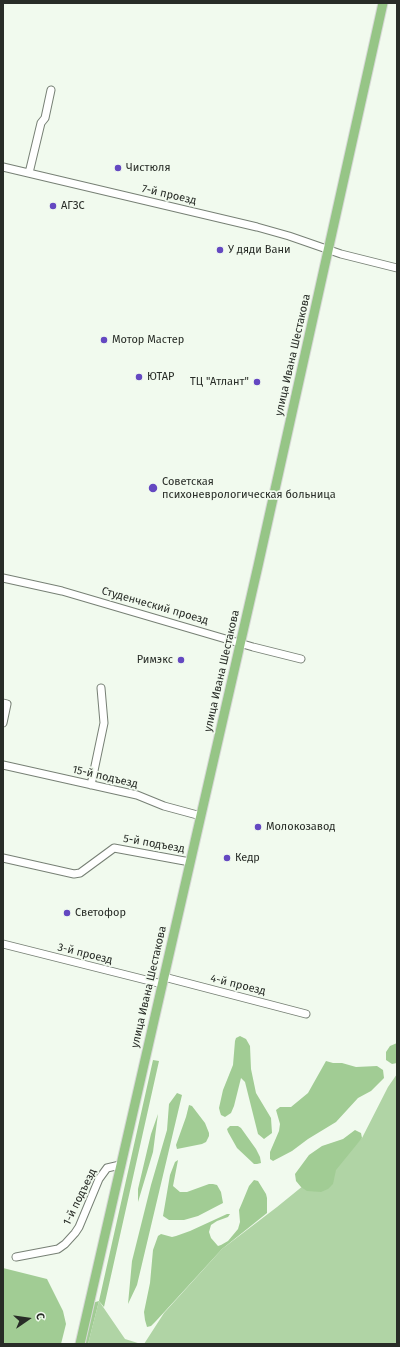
<!DOCTYPE html>
<meta charset="utf-8">
<style>
body{margin:0}
#map{position:relative;width:400px;height:1347px;overflow:hidden;background:#f1faee;font-family:"Fira Sans",sans-serif}
canvas{display:block}
.frame{position:absolute;inset:0;border:4px solid #282c27;pointer-events:none}
.north{position:absolute;left:8px;top:1299px;width:40px;height:40px;-webkit-text-stroke:3px #f1faee;paint-order:stroke;rotate:77deg;font-size:11px;font-weight:700;line-height:16px;text-align:center;color:#282c27}
.north::after{content:'';display:block;margin:auto;width:14px;height:18px;background:#282c27;clip-path:polygon(50% 0,100% 100%,50% 72%,0 100%)}
</style>
<div id="map">
<canvas width="400" height="1347"></canvas>
<div class="frame"></div>
<div class="north">С</div>
</div>
<script>
const ctx = document.querySelector('canvas').getContext('2d');
ctx.lineJoin = 'round';
function fillPath(path, color) {
  ctx.fillStyle = color;
  ctx.fill(path, 'evenodd');
}
function shape(rows) {
  const path = new Path2D();
  for (const r of rows) {
    path.moveTo(r[0], r[1]);
    for (let i = 2; i < r.length; i += 2) path.lineTo(r[i], r[i + 1]);
  }
  return path;
}
function strokePath(path, color, width, dash) {
  ctx.strokeStyle = color;
  ctx.lineWidth = width;
  ctx.lineCap = dash ? 'butt' : 'round';
  ctx.setLineDash(dash || []);
  ctx.stroke(path);
}
function label(font, color, halo, rows, align = 'center') {
  ctx.font = font + ' "Fira Sans",sans-serif';
  ctx.lineWidth = 3.5;
  ctx.setLineDash([]);
  ctx.textBaseline = 'middle';
  ctx.strokeStyle = halo;
  ctx.fillStyle = color;
  for (const [text, x, y, turn = 0] of rows) {
    ctx.save();
    ctx.translate(x, y);
    ctx.rotate((+turn || 0) * Math.PI / 180);
    ctx.textAlign = isNaN(turn) ? turn : align;
    if (halo) ctx.strokeText(text, 0, 0);
    ctx.fillText(text, 0, 0);
    ctx.restore();
  }
}
const green = shape([
 [397,1074,397,1344,144,1344,164,1313,222,1249,277,1207,362,1138,388,1087],
 [99,1301,125,1339,141,1344,88,1344]
]);
const forest = shape([
 [240,1036,246,1039,250,1046,251,1069,256,1093,271,1118,272,1133,264,1139,258,1134,245,1082,241,1078,234,1106,231,1113,225,1117,221,1115,220,1112,219,1108,223,1090,233,1065,235,1041,236,1038],
 [397,1043,397,1063,392,1064,386,1060,386,1052,390,1046],
 [153,1060,159,1061,104,1307,99,1301,88,1344,83,1344,92,1303,99,1301],
 [326,1061,333,1063,342,1063,356,1067,377,1066,383,1070,384,1078,371,1091,358,1098,336,1122,308,1139,292,1151,273,1161,270,1159,270,1152,279,1131,280,1124,276,1110,280,1107,291,1107,308,1093],
 [177,1093,182,1095,137,1285,128,1304,132,1261,151,1185,167,1130,169,1104],
 [189,1105,192,1106,205,1123,209,1133,209,1136,206,1142,202,1144,177,1149,176,1145,186,1117],
 [158,1114,153,1152,138,1202,138,1189,151,1134],
 [230,1126,238,1126,241,1128,256,1149,260,1157,261,1163,257,1164,254,1164,237,1148,228,1132,227,1129],
 [355,1130,361,1133,362,1138,336,1170,333,1184,328,1189,321,1192,307,1191,301,1187,296,1181,295,1174,309,1155,322,1146,343,1139],
 [178,1160,173,1186,180,1192,187,1192,209,1184,213,1184,217,1185,221,1192,223,1203,198,1216,184,1220,169,1220,163,1216,170,1175,175,1162],
 [254,1180,258,1181,266,1194,267,1198,267,1213,222,1249,156,1321,151,1326,147,1327,145,1320,144,1312,150,1283,153,1250,158,1236,161,1234,172,1237,176,1236,190,1231,227,1214,230,1214,228,1217,217,1221,211,1225,209,1232,211,1238,218,1246,221,1245,228,1241,238,1229,240,1222,239,1210,242,1203,249,1186],
 [3,1268,47,1279,63,1311,66,1324,61,1344,3,1344]
]);
const minor = shape([
 [3,167,257,227,289,236,341,254,397,268],
 [29,173,41,123,45,118,51,90],
 [3,578,62,591,253,647,301,659],
 [3,703,7,704,3,723],
 [3,765,137,795,164,806,201,816],
 [91,785,104,723,101,688],
 [3,858,74,874,80,873,114,848,190,862],
 [3,944,162,984],
 [164,977,306,1014],
 [16,1257,58,1249,65,1244,75,1233,79,1227,99,1179,107,1168,120,1165]
]);
const major = shape([
 [80,1344,258,566,383,3]
]);
const markers = [
 [118,168,4,"#6448c1"],
 [53,206,4,"#6448c1"],
 [220,250,4,"#6448c1"],
 [104,340,4,"#6448c1"],
 [139,377,4,"#6448c1"],
 [257,382,4,"#6448c1"],
 [153,488,5,"#6448c1"],
 [181,660,4,"#6448c1"],
 [258,827,4,"#6448c1"],
 [227,858,4,"#6448c1"],
 [67,913,4,"#6448c1"]
];
const poiNames = [
 ["Чистюля",126,168],
 ["АГЗС",61,206],
 ["У дяди Вани",228,250],
 ["Мотор Мастер",112,340],
 ["ЮТАР",147,377],
 ["ТЦ \"Атлант\"",249,382,"right"],
 ["Советская",162,482],
 ["психоневрологическая больница",162,495],
 ["Римэкс",173,660,"right"],
 ["Молокозавод",266,827],
 ["Кедр",235,858],
 ["Светофор",75,913]
];
const streetNames = [
 ["7-й проезд",169,195,13],
 ["улица Ивана Шестакова",293,355,-77],
 ["Студенческий проезд",155,606,16],
 ["улица Ивана Шестакова",222,671,-77],
 ["15-й подъезд",105,777,13],
 ["5-й подъезд",154,844,10],
 ["3-й проезд",85,954,14],
 ["4-й проезд",238,985,14],
 ["улица Ивана Шестакова",149,987,-77],
 ["1-й подъезд",80,1197,-64]
];
fillPath(green, '#b0d4a5');
fillPath(forest, '#a1cc94');
strokePath(minor, '#778075', 9);
strokePath(major, '#d8d9d8', 11);
strokePath(minor, '#fff', 7);
strokePath(major, '#96c586', 9);
for (const [x, y, r, color] of markers) {
  const dot = new Path2D();
  dot.arc(x, y, r, 0, 2 * Math.PI);
  ctx.fillStyle = color;
  ctx.fill(dot);
  strokePath(dot, '#f1faee', 1.5);
}
label('11px', '#282c27', '#f1faee', poiNames, 'left');
label('11px', '#282c27', '#f1faee', streetNames);
</script>
